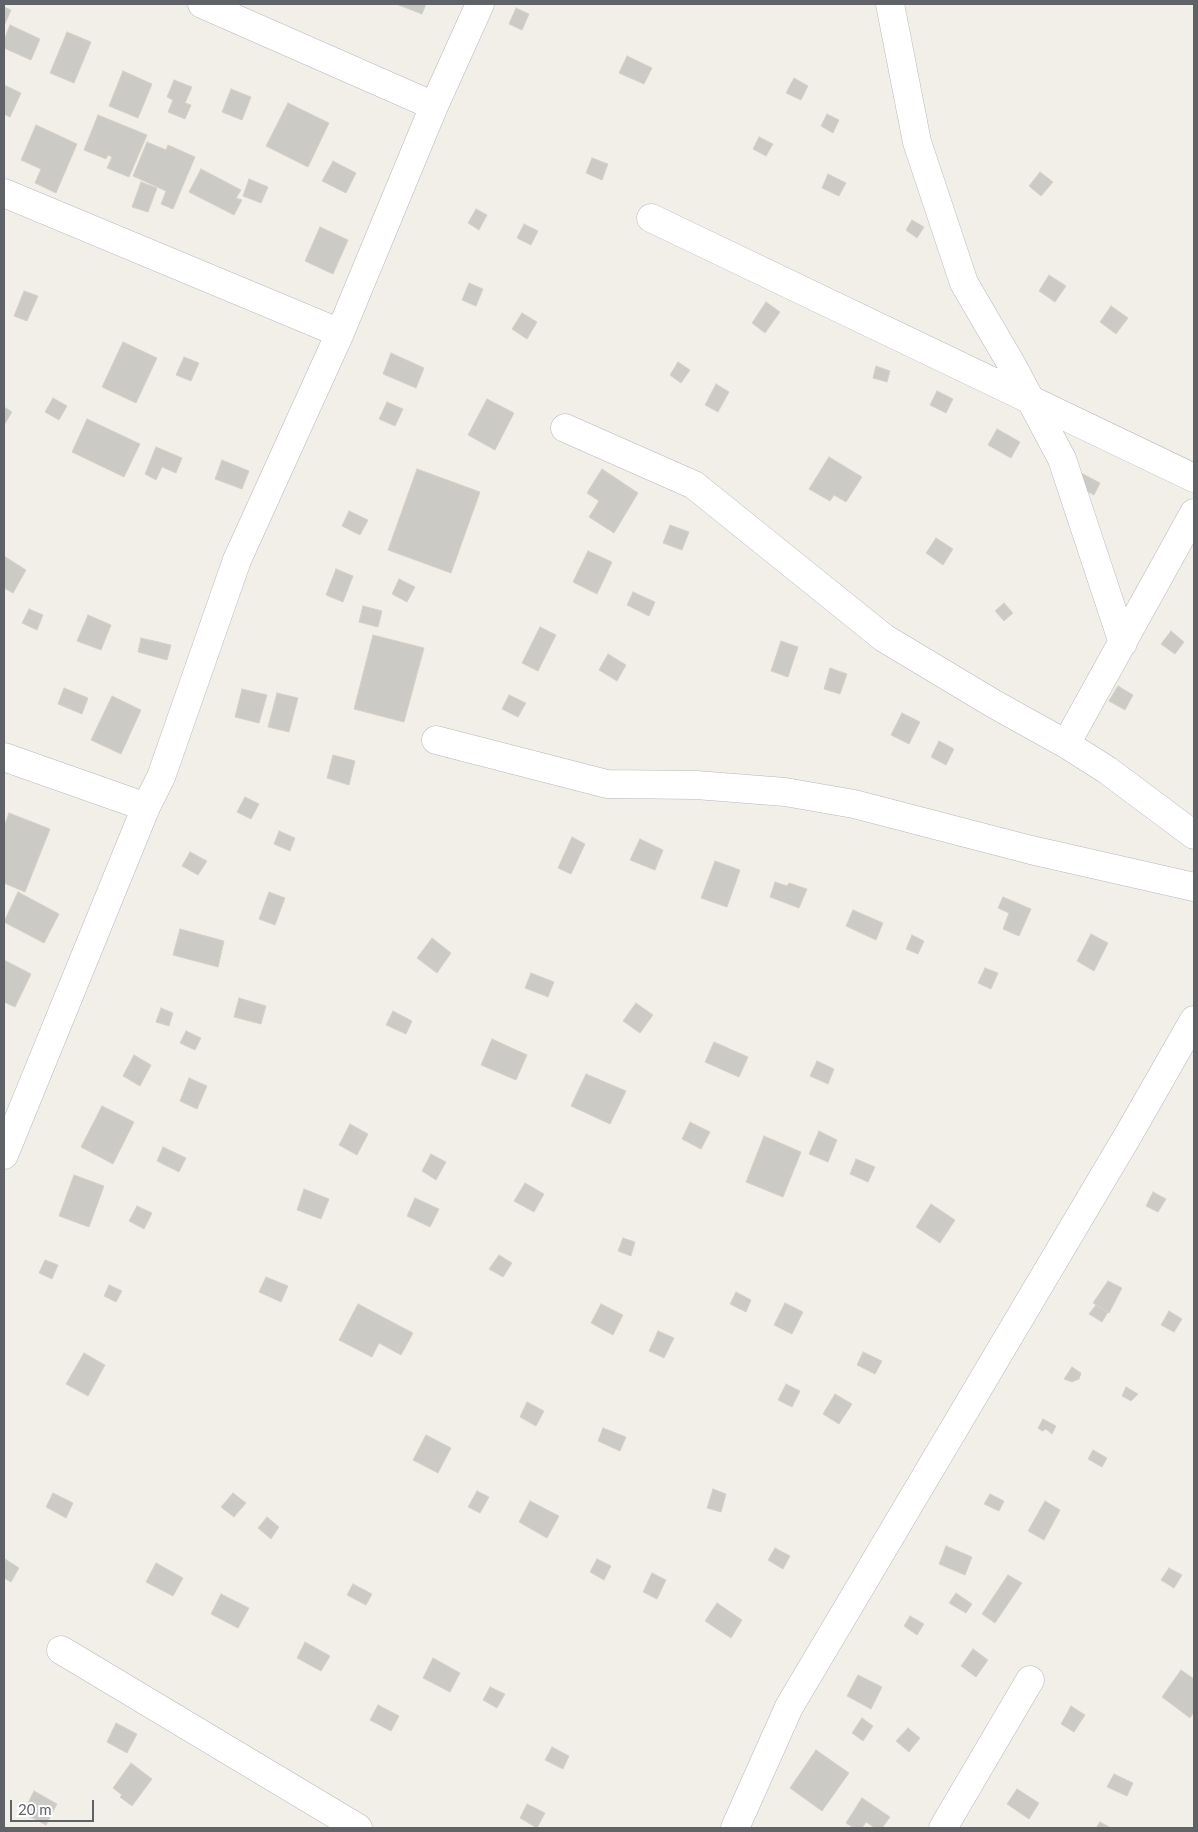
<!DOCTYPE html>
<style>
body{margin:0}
#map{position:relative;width:1198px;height:1832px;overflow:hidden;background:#f1efe8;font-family:Lato,sans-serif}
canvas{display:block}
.frame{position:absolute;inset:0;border:5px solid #5f6368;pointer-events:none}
.scale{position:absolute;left:10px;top:1800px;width:84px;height:22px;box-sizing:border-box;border:2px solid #5f6368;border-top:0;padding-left:6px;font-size:15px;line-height:18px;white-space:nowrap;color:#5f6368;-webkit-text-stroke:4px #fff;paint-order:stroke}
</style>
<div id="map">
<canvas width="1198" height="1832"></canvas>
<div class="frame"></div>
<div class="scale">20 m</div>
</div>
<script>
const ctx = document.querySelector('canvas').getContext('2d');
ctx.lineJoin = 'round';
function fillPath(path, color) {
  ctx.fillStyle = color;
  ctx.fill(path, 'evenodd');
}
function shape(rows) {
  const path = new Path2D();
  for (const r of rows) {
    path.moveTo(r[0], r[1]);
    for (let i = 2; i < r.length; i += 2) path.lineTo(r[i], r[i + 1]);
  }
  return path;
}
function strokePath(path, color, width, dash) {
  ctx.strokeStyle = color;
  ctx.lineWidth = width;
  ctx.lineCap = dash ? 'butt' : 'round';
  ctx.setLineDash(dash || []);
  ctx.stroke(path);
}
const building = shape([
 [396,4,426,4,422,14,396,4],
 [4,7,11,10,4,26,4,7],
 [516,8,529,14,522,30,509,24,516,8],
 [10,25,40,39,31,60,4,48,4,40,10,25],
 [67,32,91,42,74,83,50,73,67,32],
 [627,56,652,68,644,84,619,73,627,56],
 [123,71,152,84,138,118,109,106,123,71],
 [794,78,808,86,801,100,786,93,794,78],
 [174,80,192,87,185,103,191,105,185,119,168,112,173,100,167,97,174,80],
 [4,85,21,93,10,117,4,114,4,85],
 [231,89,251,97,242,120,222,112,231,89],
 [288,103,329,123,308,167,266,146,288,103],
 [827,114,839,120,833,133,821,126,827,114],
 [98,115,147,135,129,177,107,168,112,157,108,155,106,159,84,150,98,115],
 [36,125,77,144,56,193,35,183,41,169,21,160,36,125],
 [759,137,773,144,766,156,753,149,759,137],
 [147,142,166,150,168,145,195,157,173,209,161,204,166,191,133,176,147,142],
 [592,158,608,164,602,180,586,173,592,158],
 [333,161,356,173,346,193,322,181,333,161],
 [201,169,241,190,236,198,242,200,234,215,189,192,201,169],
 [1040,172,1053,182,1041,196,1029,186,1040,172],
 [828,174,846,183,839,196,822,188,828,174],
 [249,179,268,187,261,203,243,196,249,179],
 [141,182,157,188,148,212,132,207,141,182],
 [476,209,487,215,479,230,468,223,476,209],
 [912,220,924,227,917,238,906,230,912,220],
 [524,224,538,231,531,245,517,238,524,224],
 [320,227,348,240,333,274,305,261,320,227],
 [1049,275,1066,286,1055,302,1039,291,1049,275],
 [469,283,483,289,476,306,462,300,469,283],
 [24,291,38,296,27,321,14,316,24,291],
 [766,302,780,312,765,333,752,323,766,302],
 [1111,306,1128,318,1116,334,1100,322,1111,306],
 [522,313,537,322,527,339,512,329,522,313],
 [123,342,157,358,136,403,102,387,123,342],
 [391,353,424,368,416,388,383,374,391,353],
 [184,357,199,363,191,381,176,375,184,357],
 [678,362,690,370,681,383,670,375,678,362],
 [876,366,890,371,887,382,873,378,876,366],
 [716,384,729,392,718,412,705,405,716,384],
 [937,391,953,399,946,413,930,405,937,391],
 [53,398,67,406,59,420,45,412,53,398],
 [487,399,514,413,495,450,468,435,487,399],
 [387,402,403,409,395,426,379,419,387,402],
 [4,407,12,412,4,425,4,407],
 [87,419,140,444,124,477,72,452,87,419],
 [997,429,1020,442,1011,458,988,445,997,429],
 [156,447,182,458,176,473,162,467,156,480,145,474,156,447],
 [829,457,862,477,846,502,834,495,830,501,809,489,829,457],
 [222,460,249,471,242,489,215,479,222,460],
 [417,469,480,492,451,573,388,550,417,469],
 [602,469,638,493,614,533,589,517,599,501,587,493,602,469],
 [1081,473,1100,483,1094,495,1075,485,1081,473],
 [349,511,368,520,360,535,342,526,349,511],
 [670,525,689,532,682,550,663,543,670,525],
 [936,538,953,549,943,565,926,553,936,538],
 [588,551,612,562,597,594,573,582,588,551],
 [4,556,26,570,13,593,4,588,4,556],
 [336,569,353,576,343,602,326,595,336,569],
 [399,579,415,587,407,602,392,594,399,579],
 [633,592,655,602,649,616,627,605,633,592],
 [1004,603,1013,613,1004,621,995,611,1004,603],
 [363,606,382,611,378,627,359,622,363,606],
 [29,609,43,615,37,630,22,623,29,609],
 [88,615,111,625,101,650,77,641,88,615],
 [540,627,556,635,538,671,522,663,540,627],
 [1171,631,1184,642,1175,654,1161,644,1171,631],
 [373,635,424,648,404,722,354,709,373,635],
 [141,638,171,645,167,660,138,652,141,638],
 [781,641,798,647,788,677,771,671,781,641],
 [608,654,626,665,617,681,599,670,608,654],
 [830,668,847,674,840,694,824,689,830,668],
 [1118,686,1133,695,1125,710,1109,701,1118,686],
 [64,688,88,698,82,714,58,704,64,688],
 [242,689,267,695,259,723,235,717,242,689],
 [277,693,298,698,289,732,268,727,277,693],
 [509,695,526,703,518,717,502,709,509,695],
 [112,696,141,710,121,754,91,740,112,696],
 [902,713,920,722,909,744,891,735,902,713],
 [939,741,954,749,946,765,931,757,939,741],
 [333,755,355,761,349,785,327,778,333,755],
 [245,797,259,804,251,819,237,812,245,797],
 [9,813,50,829,25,892,4,883,4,826,9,813],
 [279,831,295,838,290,851,274,844,279,831],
 [572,837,585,844,571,874,558,868,572,837],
 [640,839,663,850,655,870,630,860,640,839],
 [190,852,207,861,198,875,182,866,190,852],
 [715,861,740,870,727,907,701,898,715,861],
 [775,882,787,886,789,883,807,889,799,908,770,897,775,882],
 [18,892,59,914,44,943,4,922,18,892],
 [269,892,285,898,275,925,259,919,269,892],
 [1003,897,1031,909,1019,936,1003,929,1009,913,998,908,1003,897],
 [853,910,883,923,876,940,846,926,853,910],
 [180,929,224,941,218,967,173,955,180,929],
 [1091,934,1108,943,1094,971,1077,961,1091,934],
 [912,935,924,941,918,954,906,949,912,935],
 [432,938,451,953,437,973,417,958,432,938],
 [4,960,31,974,15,1007,4,1002,4,960],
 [985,968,998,973,991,989,978,983,985,968],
 [531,973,554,982,548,997,525,988,531,973],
 [239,998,266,1006,261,1024,234,1017,239,998],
 [636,1003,653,1015,640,1033,623,1021,636,1003],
 [161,1008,173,1013,169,1026,156,1022,161,1008],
 [393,1011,412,1021,406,1034,386,1025,393,1011],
 [186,1031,201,1038,195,1050,180,1043,186,1031],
 [492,1039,527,1055,516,1080,481,1065,492,1039],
 [714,1042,748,1057,739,1077,705,1062,714,1042],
 [134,1055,151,1065,140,1086,123,1076,134,1055],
 [817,1061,834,1069,828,1084,810,1076,817,1061],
 [586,1074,626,1091,610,1124,571,1106,586,1074],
 [189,1078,207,1086,197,1109,180,1101,189,1078],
 [102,1106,134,1122,113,1164,81,1147,102,1106],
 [690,1122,710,1132,701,1149,682,1139,690,1122],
 [350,1124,368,1134,357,1155,339,1145,350,1124],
 [819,1131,837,1140,828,1162,809,1154,819,1131],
 [764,1136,801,1152,783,1197,746,1182,764,1136],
 [163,1147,186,1158,179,1172,157,1161,163,1147],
 [431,1154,446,1162,436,1180,422,1171,431,1154],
 [856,1159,875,1167,868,1182,850,1174,856,1159],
 [74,1175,104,1186,89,1227,59,1216,74,1175],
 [525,1183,544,1194,534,1212,514,1201,525,1183],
 [304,1189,329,1199,321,1219,297,1210,304,1189],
 [1153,1192,1166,1199,1158,1212,1146,1206,1153,1192],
 [415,1198,439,1209,430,1227,407,1216,415,1198],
 [931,1204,955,1220,940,1243,916,1227,931,1204],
 [137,1206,152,1213,144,1229,129,1221,137,1206],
 [623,1238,635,1242,631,1256,618,1251,623,1238],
 [499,1255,512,1263,503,1277,489,1269,499,1255],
 [45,1260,58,1265,52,1279,39,1273,45,1260],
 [266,1277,288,1286,281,1302,259,1292,266,1277],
 [1108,1281,1122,1288,1109,1313,1093,1303,1108,1281],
 [109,1285,122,1291,116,1302,104,1296,109,1285],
 [736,1292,751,1300,746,1312,730,1304,736,1292],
 [785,1303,803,1312,792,1334,774,1325,785,1303],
 [358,1304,413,1333,401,1355,379,1343,372,1357,339,1340,358,1304],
 [601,1304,623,1315,613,1335,591,1323,601,1304],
 [1096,1305,1108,1312,1102,1322,1089,1314,1096,1305],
 [1169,1311,1182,1319,1174,1332,1161,1325,1169,1311],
 [658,1331,674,1338,664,1358,649,1351,658,1331],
 [863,1352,882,1361,875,1374,857,1365,863,1352],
 [84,1353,105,1365,88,1396,66,1384,84,1353],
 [1072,1367,1081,1373,1079,1379,1072,1382,1064,1379,1072,1367],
 [786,1384,800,1391,792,1407,778,1400,786,1384],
 [1126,1387,1138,1394,1131,1401,1122,1396,1126,1387],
 [835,1394,852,1404,839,1424,823,1414,835,1394],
 [527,1402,544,1411,536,1426,520,1417,527,1402],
 [1043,1419,1056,1426,1052,1434,1046,1429,1042,1431,1038,1428,1043,1419],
 [603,1428,626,1437,620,1451,598,1441,603,1428],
 [426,1435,451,1448,438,1473,413,1460,426,1435],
 [1093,1450,1107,1458,1102,1467,1088,1459,1093,1450],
 [713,1489,726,1494,721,1512,707,1508,713,1489],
 [477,1491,489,1497,480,1513,468,1507,477,1491],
 [53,1493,73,1503,66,1518,46,1507,53,1493],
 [233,1493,246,1503,234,1517,221,1507,233,1493],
 [990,1494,1004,1501,999,1511,984,1504,990,1494],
 [530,1501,559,1516,547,1538,519,1522,530,1501],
 [1045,1501,1060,1510,1044,1540,1028,1531,1045,1501],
 [267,1517,279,1527,271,1539,258,1528,267,1517],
 [946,1546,972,1557,965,1575,939,1564,946,1546],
 [775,1548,790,1556,783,1569,768,1560,775,1548],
 [5,1559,19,1568,11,1582,4,1578,5,1559],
 [597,1559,611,1566,604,1580,590,1572,597,1559],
 [156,1563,183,1578,173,1596,146,1582,156,1563],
 [1169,1568,1182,1575,1174,1588,1161,1580,1169,1568],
 [652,1573,666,1580,657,1599,643,1592,652,1573],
 [1008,1575,1022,1583,995,1623,982,1614,1008,1575],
 [353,1584,372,1594,366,1605,347,1595,353,1584],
 [956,1593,972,1604,966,1613,949,1603,956,1593],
 [221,1594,249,1608,238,1628,211,1614,221,1594],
 [717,1603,742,1620,731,1638,705,1621,717,1603],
 [910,1616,924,1624,917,1635,904,1626,910,1616],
 [305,1642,330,1656,321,1671,297,1658,305,1642],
 [973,1649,988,1660,976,1677,961,1666,973,1649],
 [433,1658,460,1673,450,1692,423,1678,433,1658],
 [1181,1670,1194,1679,1194,1712,1190,1718,1162,1697,1181,1670],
 [858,1675,882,1687,871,1709,847,1696,858,1675],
 [490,1687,505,1694,497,1708,483,1700,490,1687],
 [378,1705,399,1716,391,1731,370,1720,378,1705],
 [1071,1706,1085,1715,1074,1732,1061,1724,1071,1706],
 [862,1718,873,1726,863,1741,852,1733,862,1718],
 [116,1723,137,1734,127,1753,107,1742,116,1723],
 [908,1728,920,1738,909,1752,896,1741,908,1728],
 [552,1747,569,1756,563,1769,545,1760,552,1747],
 [816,1750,849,1773,822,1811,790,1788,816,1750],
 [131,1763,152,1779,132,1806,120,1797,122,1795,113,1788,131,1763],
 [1114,1774,1133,1783,1127,1796,1107,1787,1114,1774],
 [1017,1789,1039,1803,1029,1819,1007,1804,1017,1789],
 [34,1791,57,1804,46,1825,23,1813,34,1791],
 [862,1798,890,1817,882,1828,875,1828,866,1822,862,1828,854,1828,846,1823,862,1798],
 [527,1804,545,1813,537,1828,520,1818,527,1804],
 [1100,1822,1111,1828,1096,1828,1100,1822]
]);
const minor = shape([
 [202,4,434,106],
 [890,4,917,142,964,283,1013,367,1062,459,1123,643],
 [4,193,340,333],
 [651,218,1194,478],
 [565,428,694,485,884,638,994,704,1066,744,1107,770,1194,835],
 [436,740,607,784,696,785,785,792,854,804,1031,850,1194,887],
 [1066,744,1194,513],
 [4,757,146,807],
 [4,1155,146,807,161,777,237,560,340,333,434,106,480,4],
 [61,1650,358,1828],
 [735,1828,789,1707,1130,1132,1194,1020],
 [943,1828,1030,1680]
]);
fillPath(building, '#cccac5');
strokePath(building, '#d6d1c6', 1);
strokePath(minor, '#b5b8bc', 29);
strokePath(minor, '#fff', 28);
</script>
